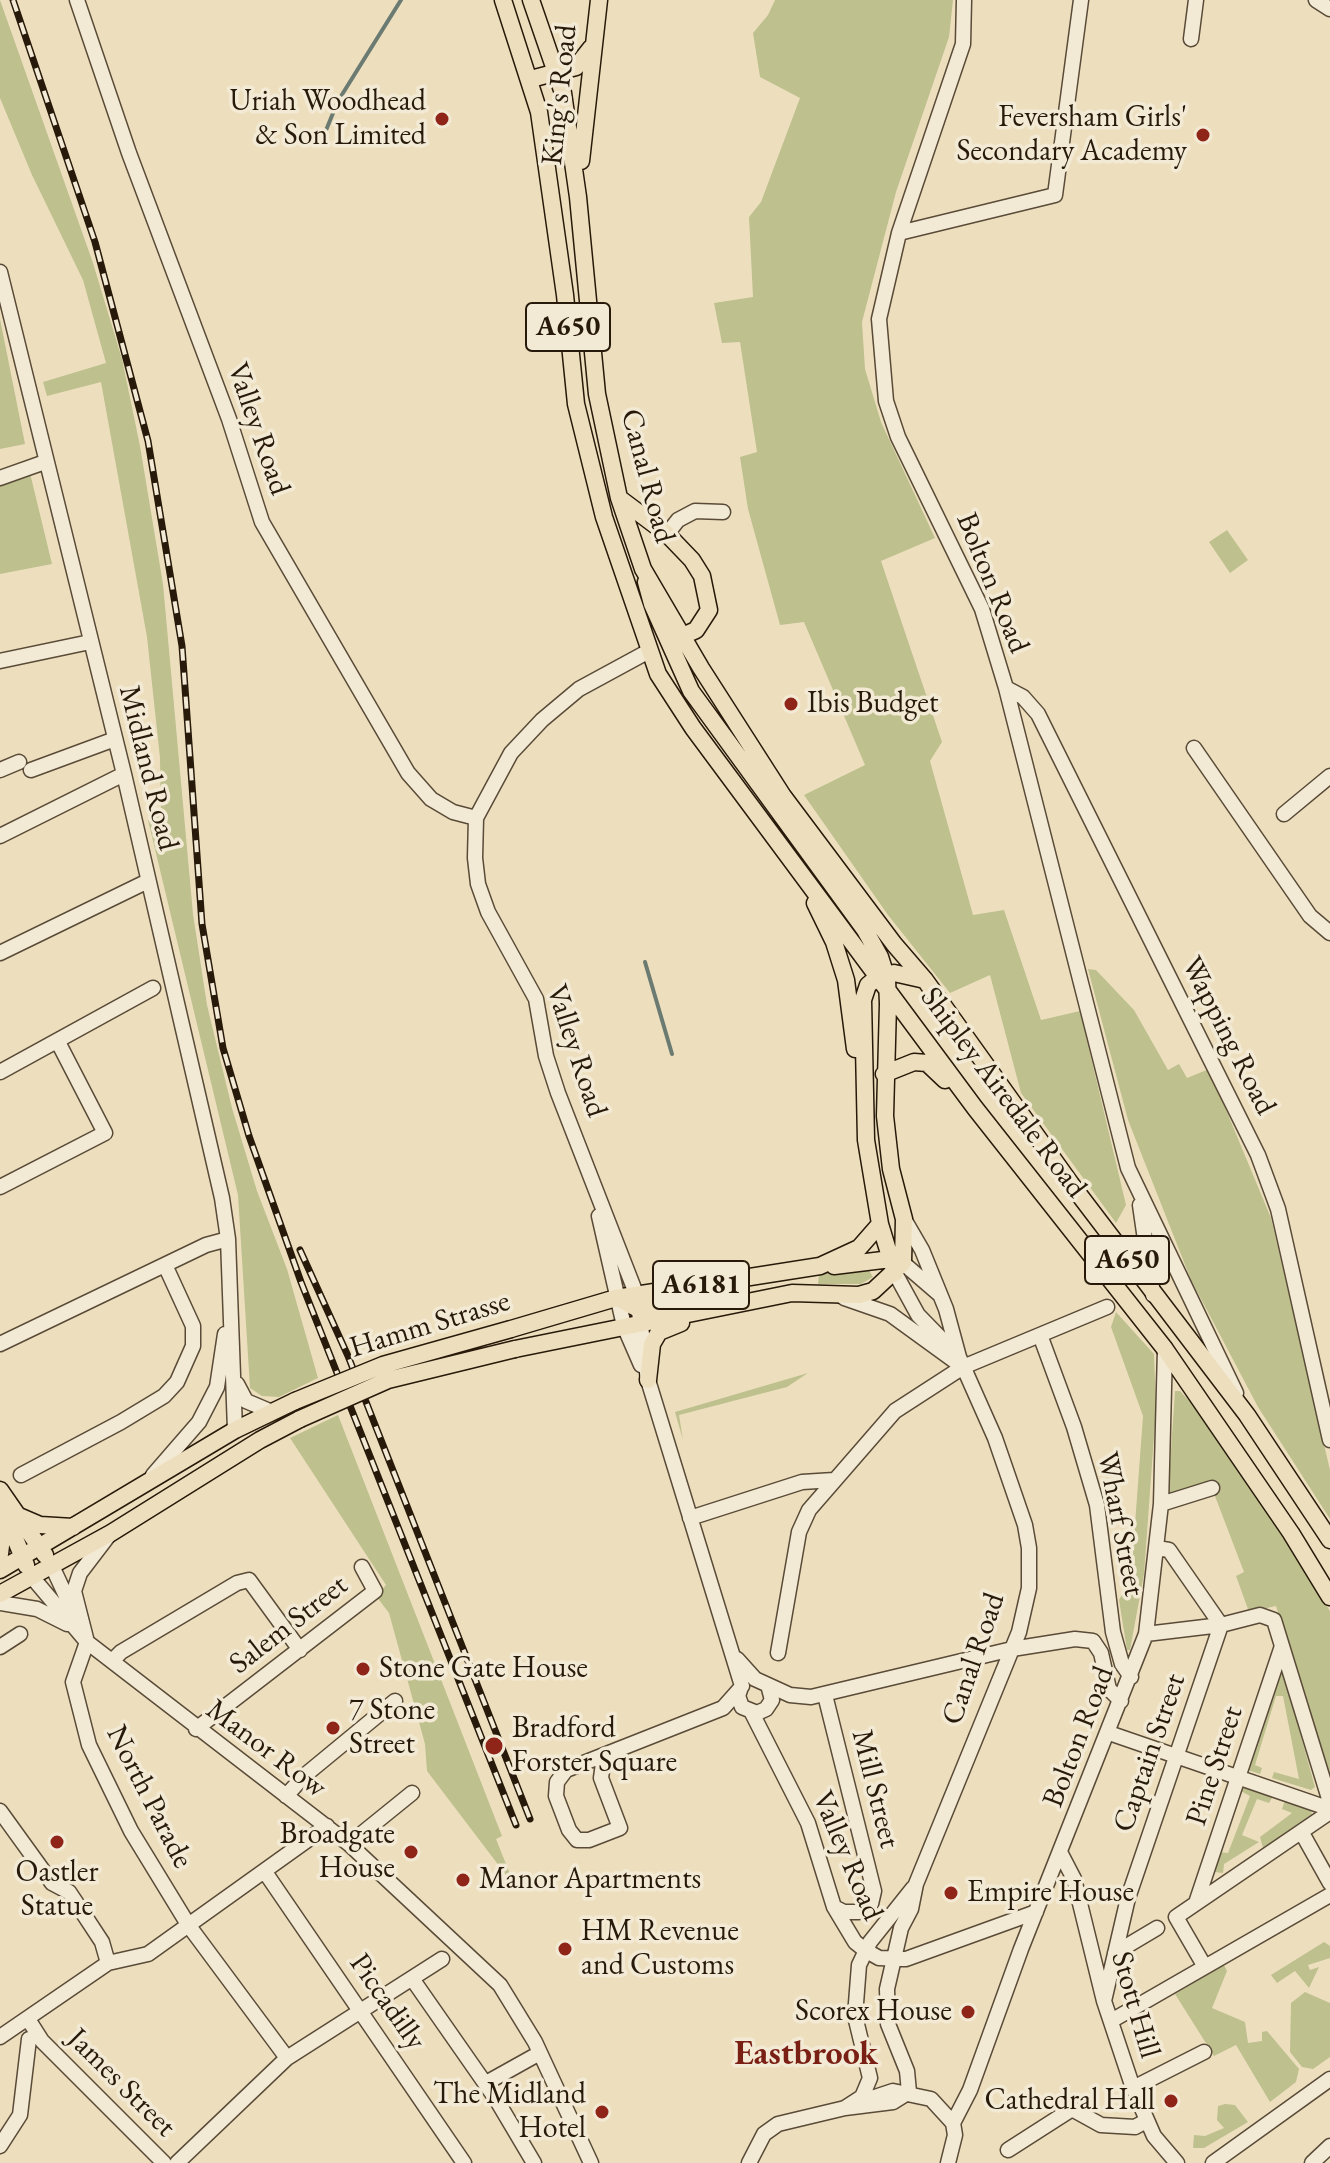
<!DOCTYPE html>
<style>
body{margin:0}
canvas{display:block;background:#eddfbe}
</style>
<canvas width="1330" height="2163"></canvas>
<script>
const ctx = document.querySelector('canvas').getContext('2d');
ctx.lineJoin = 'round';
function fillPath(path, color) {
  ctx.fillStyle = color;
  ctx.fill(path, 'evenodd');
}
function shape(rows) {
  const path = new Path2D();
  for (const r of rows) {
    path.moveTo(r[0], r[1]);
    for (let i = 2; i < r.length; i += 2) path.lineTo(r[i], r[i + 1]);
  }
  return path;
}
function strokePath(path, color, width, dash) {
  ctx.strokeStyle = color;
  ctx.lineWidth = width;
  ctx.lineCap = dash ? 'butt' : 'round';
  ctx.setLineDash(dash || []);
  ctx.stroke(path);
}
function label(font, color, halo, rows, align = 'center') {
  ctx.font = font + ' "EB Garamond",serif';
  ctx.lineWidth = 7;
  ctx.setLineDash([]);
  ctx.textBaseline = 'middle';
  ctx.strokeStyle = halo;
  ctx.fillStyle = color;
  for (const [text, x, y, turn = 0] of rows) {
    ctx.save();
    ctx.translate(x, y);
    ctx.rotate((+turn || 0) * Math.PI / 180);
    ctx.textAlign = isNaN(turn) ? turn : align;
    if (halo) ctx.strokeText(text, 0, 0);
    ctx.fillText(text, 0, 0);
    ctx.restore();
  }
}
const green = shape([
 [0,0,93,263,122,359,140,446,163,584,193,914,207,1005,232,1108,257,1191,287,1269,318,1378,279,1397,262,1396,250,1388,238,1195,148,820,161,815,160,758,147,637,101,382,47,396,43,382,106,363,83,280,32,175,0,98],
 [775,0,953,0,949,37,896,192,862,322,865,369,881,422,935,538,881,561,942,742,930,761,973,915,1004,910,1041,1020,1080,1011,1126,1205,1116,1223,1021,1093,990,975,950,993,888,915,804,795,865,765,804,622,780,625,748,509,740,457,757,452,740,342,722,343,714,303,753,297,749,217,761,202,800,98,760,77,753,33,768,15],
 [0,319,25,444,0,449],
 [30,473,52,564,0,574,0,483],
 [1227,530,1248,560,1230,573,1209,542],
 [1088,969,1096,970,1134,1010,1168,1070,1179,1064,1187,1078,1209,1069,1271,1218,1330,1470,1330,1519,1258,1407,1191,1280,1128,1120],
 [866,1265,873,1277,861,1284,818,1284,819,1274],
 [1116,1312,1154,1354,1156,1409,1144,1574,1130,1650,1127,1650,1119,1600,1131,1578,1143,1416,1111,1327],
 [808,1373,787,1387,679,1415,683,1440,675,1412],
 [1175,1391,1180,1391,1194,1406,1248,1478,1330,1611,1330,1779,1276,1606,1249,1612,1236,1576,1244,1572,1210,1483,1168,1495],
 [338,1415,502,1836,496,1839,510,1874,506,1875,427,1771,425,1744,389,1613,376,1596,386,1585,290,1438],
 [1282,1668,1315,1787,1311,1790,1272,1778,1274,1772,1299,1779,1283,1696,1276,1696,1255,1765,1262,1768,1260,1774,1245,1769],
 [1241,1783,1273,1796,1269,1803,1257,1799,1242,1835,1259,1842,1224,1864,1223,1873,1215,1872,1218,1852,1228,1853,1250,1796,1239,1790],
 [1285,1800,1310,1809,1312,1814,1263,1848,1260,1837,1292,1813,1282,1809],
 [1324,1942,1330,1946,1330,1958,1308,1965,1310,1970,1319,1967,1309,1988,1295,1971,1277,1983,1271,1975],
 [1224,1965,1227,1971,1212,2008,1245,2022,1248,2043,1262,2041,1262,2032,1267,2031,1299,2069,1296,2082,1270,2102,1236,2045,1214,2056,1175,1994],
 [1305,1992,1330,2003,1330,2057,1313,2069,1302,2067,1290,2052,1291,2003],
 [1225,2104,1235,2105,1248,2122,1204,2148,1193,2148,1194,2135,1205,2136,1224,2128,1217,2120,1218,2106]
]);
const stream = shape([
 [322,140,338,101,401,0],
 [645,962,672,1054]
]);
const minor = shape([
 [77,0,129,153,229,419,262,522,408,773,431,799,453,812,476,818],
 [964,0,963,44,899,233,879,319,886,401,898,437,982,609,1006,688,1128,1168,1236,1393],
 [1316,0,1330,9],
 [1191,39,1196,0],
 [899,233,1055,195,1081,0],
 [0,272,124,774,222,1198,228,1239,235,1430],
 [0,478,45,462],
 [667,534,678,520,695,511,723,512],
 [649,651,579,689,542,720,511,753,476,818,475,858,478,884,488,912,536,999,546,1056,558,1093,637,1296,648,1380,742,1686],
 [0,661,90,642],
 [1006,688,1023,697,1038,714,1258,1155,1278,1209,1330,1440],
 [1194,748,1310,916,1330,933],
 [0,770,19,762],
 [31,770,115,739],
 [1284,814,1330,776],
 [0,836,124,774],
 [0,953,148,881],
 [0,1072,153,988],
 [0,1187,105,1133,58,1042],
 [1140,1205,1153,1295],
 [599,1216,624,1326,641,1365],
 [904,1219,922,1250,946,1309,959,1357,995,1438,1025,1525,1029,1548,1029,1588,1019,1632,916,1884,911,1909,901,1928,887,1989,888,2024,907,2071,909,2092],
 [903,1263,939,1294],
 [895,1273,918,1315,956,1354],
 [844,1298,890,1314,963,1367],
 [1040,1335,1074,1427,1097,1505,1113,1632,1122,1664,1131,1677],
 [0,1344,206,1245,228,1239],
 [237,1384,246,1401,272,1412],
 [21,1475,121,1422,164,1396,177,1382,193,1346,193,1326,165,1265],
 [153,1475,199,1422,217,1387,225,1334],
 [1161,1504,1212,1488],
 [690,1518,802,1482,834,1480],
 [52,1566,72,1609],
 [32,1577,87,1642,349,1844,500,1985,535,2042,591,2163],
 [0,1603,37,1609,67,1624],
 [1146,1634,1221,1625,1260,1615,1274,1620,1330,1802],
 [86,1638,74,1591,80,1573,109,1535],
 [87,1642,73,1682,89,1745,131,1831,189,1926,287,2058],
 [0,1647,20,1634],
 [778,1653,799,1532,809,1510,895,1411,963,1367,1107,1307],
 [737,1659,755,1679,790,1695,811,1697,1012,1649,1075,1639,1093,1641,1101,1653,1109,1689,1121,1701],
 [112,1661,121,1652,237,1583,249,1580,300,1650],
 [741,1687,738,1696,742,1707,757,1713,766,1709,772,1700,768,1685],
 [825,1695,874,1891,871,1904,859,1912,844,1912,834,1907],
 [752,1713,808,1823,834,1907,855,1942,865,1950,879,1958,906,1959,1036,1912],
 [196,1729,375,1591,362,1567],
 [1109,1733,1330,1809],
 [604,1756,601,1778,620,1828,589,1840,577,1840,569,1830,556,1796,557,1782,566,1770,723,1708,739,1690],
 [286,1796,304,1776,395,1701],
 [0,1811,52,1883,69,1892,79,1907,102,1942,108,1963],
 [1302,1833,1330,1883],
 [349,1844,412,1793],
 [1061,1854,1074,1879,1104,2001,1133,2088,1154,2136,1177,2163],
 [265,1872,464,2163],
 [1196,1903,1282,1646],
 [1115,1953,1157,1928],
 [1205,1967,1176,1917,1330,1812],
 [413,1980,496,2099,534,2163],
 [1104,2001,1128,1898,1221,1625,1169,1550,1157,1548],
 [28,2019,42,2041,164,2163],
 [1111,2021,1330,1895],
 [0,2037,108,1963,148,1954,327,1826],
 [486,2083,538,2054],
 [1133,2088,1204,2052],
 [860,2102,893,2091,931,2099,953,2123,955,2135,948,2163],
 [845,2108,862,2097,870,2078,855,2016,859,1965,870,1942,913,1888],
 [953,2123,970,2090,1021,1949,1146,1634,1161,1504,1165,1349],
 [0,2146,20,2115,29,2039],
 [1008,2150,1072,2109,1101,2125,1135,2127,1146,2121],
 [177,2163,287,2058,442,1959],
 [749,2163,764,2134,778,2124,845,2108,893,2102,909,2092],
 [1213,2163,1330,2079],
 [1312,2163,1330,2146]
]);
const major = shape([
 [503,0,539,112,565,295,576,404,604,517,658,674,693,728,975,1108,1165,1349,1291,1533,1330,1597],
 [531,0,563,93,578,197,597,394,619,498,643,569,701,668,783,796,894,944,925,980,1071,1184,1247,1415,1330,1540],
 [531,79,576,67,591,48],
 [581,161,599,0],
 [619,498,667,534,692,560,702,576,709,610,696,630,674,640],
 [815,903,834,942,846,980,855,1049],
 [879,976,868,985,863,1000,866,1140,880,1224,895,1273],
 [879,976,894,973,925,980],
 [884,1074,914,1062,927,1063,945,1080],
 [834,1266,891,1259,898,1262],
 [617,1298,638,1309,693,1301,714,1304],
 [511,1329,616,1298,820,1266,859,1248,880,1224],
 [515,1349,792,1293,859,1295,873,1291,903,1263,904,1219,891,1169,885,1116,888,1004,887,979,880,957,865,930,691,691,652,604,646,582],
 [648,1380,652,1344,659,1332,681,1323],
 [0,1490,45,1555],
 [0,1502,26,1565],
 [19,1516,40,1525,73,1527],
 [0,1554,4,1520],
 [0,1570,235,1430,295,1401],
 [0,1594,111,1533,260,1440,300,1419]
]);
const rail = shape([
 [13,0,95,242,148,441,182,646,202,924,223,1048,249,1136,301,1282,516,1825],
 [300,1250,348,1356,530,1819]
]);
const majorBridge = shape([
 [295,1401,383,1365,511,1329],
 [300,1419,388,1380,515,1349]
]);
const markers = [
 [442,119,8,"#8f2418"],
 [1203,135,8,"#8f2418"],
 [791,704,8,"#8f2418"],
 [363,1669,8,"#8f2418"],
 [333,1728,8,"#8f2418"],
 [494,1746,10,"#8f2418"],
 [57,1842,8,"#8f2418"],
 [411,1852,8,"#8f2418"],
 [463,1880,8,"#8f2418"],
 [951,1893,8,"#8f2418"],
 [565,1949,8,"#8f2418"],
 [968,2012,8,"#8f2418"],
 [1171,2101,8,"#8f2418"],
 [602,2112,8,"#8f2418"]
];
const shields = [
 [568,327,84],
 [1127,1260,84],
 [701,1285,96]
];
const shieldNames = [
 ["A650",568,327],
 ["A650",1127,1260],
 ["A6181",701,1285]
];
const streetNames = [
 ["King's Road",560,95,-84],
 ["Valley Road",258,429,71],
 ["Canal Road",647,476,75],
 ["Bolton Road",992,583,68],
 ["Midland Road",148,768,76],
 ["Wapping Road",1228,1036,63],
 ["Valley Road",576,1051,72],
 ["Shipley Airedale Road",1003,1093,53],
 ["Hamm Strasse",430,1325,-17],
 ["Wharf Street",1120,1524,79],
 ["Salem Street",289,1625,-38],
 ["Canal Road",974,1659,-71],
 ["Bolton Road",1079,1737,-69],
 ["Manor Row",266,1749,37],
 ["Captain Street",1150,1753,-71],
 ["Pine Street",1215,1766,-72],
 ["Mill Street",875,1789,76],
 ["North Parade",149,1797,63],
 ["Valley Road",847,1856,67],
 ["Piccadilly",387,2002,55],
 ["Stott Hill",1135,2005,74],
 ["James Street",121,2083,45]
];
const poiNames = [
 ["Uriah Woodhead",426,102,"right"],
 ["& Son Limited",426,136,"right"],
 ["Feversham Girls'",1187,118,"right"],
 ["Secondary Academy",1187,152,"right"],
 ["Ibis Budget",807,704],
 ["Stone Gate House",379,1669],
 ["7 Stone",349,1711],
 ["Street",349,1745],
 ["Bradford",512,1729],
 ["Forster Square",512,1763],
 ["Broadgate",395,1835,"right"],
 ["House",395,1869,"right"],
 ["Oastler",57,1873,"center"],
 ["Statue",57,1907,"center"],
 ["Manor Apartments",479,1880],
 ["Empire House",967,1893],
 ["HM Revenue",581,1932],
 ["and Customs",581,1966],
 ["Scorex House",952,2012,"right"],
 ["The Midland",586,2095,"right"],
 ["Hotel",586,2129,"right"],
 ["Cathedral Hall",1155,2101,"right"]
];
const quarterNames = [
 ["Eastbrook",806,2055]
];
fillPath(green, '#bec08e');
strokePath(stream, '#6c7b72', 4);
strokePath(minor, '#594b37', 17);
strokePath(major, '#281a0a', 19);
strokePath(minor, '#f3ead5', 14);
strokePath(major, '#eddfbe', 16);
strokePath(rail, '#281a0a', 7);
strokePath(rail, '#f3ead5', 4, [12]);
strokePath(majorBridge, '#281a0a', 19, []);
strokePath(majorBridge, '#eddfbe', 16);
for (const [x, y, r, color] of markers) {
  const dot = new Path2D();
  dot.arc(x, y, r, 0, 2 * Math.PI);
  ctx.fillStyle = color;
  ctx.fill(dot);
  strokePath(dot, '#f3ead5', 3);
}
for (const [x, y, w] of shields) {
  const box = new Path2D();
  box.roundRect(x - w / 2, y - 24, w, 48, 6);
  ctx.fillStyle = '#f3ead5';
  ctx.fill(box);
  strokePath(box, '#281a0a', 2);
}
label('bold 28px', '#281a0a', null, shieldNames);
label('30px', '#281a0a', '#f3ead5', streetNames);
label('30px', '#281a0a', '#f3ead5', poiNames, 'left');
label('bold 34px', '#7a1f14', '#f3ead5', quarterNames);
</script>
